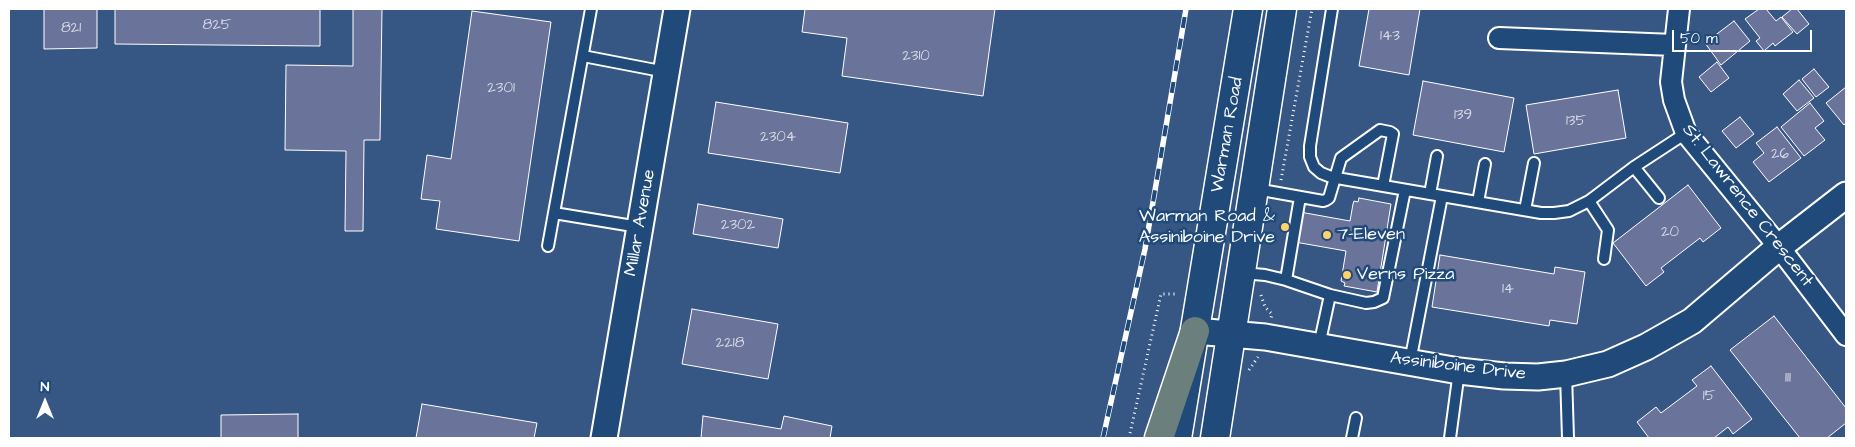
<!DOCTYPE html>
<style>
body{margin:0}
#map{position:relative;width:1855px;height:447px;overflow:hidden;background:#365684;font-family:"Architects Daughter",sans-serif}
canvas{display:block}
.frame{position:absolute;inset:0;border:10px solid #fff;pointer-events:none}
.north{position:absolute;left:20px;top:377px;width:50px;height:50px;-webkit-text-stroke:4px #1f4a7a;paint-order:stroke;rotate:0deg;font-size:14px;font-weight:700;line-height:20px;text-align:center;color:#fff}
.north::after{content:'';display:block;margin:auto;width:18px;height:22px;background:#fff;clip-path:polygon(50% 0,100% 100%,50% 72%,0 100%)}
.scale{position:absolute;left:1672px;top:30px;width:140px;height:22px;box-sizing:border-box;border:2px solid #fff;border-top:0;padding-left:6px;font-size:15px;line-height:18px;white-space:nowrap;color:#fff;-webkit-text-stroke:4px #1f4a7a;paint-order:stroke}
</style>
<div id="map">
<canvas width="1855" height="447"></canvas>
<div class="frame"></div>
<div class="north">N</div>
<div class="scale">50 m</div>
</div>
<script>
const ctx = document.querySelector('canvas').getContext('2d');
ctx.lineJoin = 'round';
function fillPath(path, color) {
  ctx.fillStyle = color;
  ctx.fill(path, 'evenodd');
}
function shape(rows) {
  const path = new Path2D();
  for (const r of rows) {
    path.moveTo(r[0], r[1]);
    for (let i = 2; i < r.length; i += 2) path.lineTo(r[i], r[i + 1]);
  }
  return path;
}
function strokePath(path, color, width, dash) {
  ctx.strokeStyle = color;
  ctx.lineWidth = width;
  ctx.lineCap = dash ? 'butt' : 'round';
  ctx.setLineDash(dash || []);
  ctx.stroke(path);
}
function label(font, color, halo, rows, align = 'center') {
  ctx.font = font + ' "Architects Daughter",sans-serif';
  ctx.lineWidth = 5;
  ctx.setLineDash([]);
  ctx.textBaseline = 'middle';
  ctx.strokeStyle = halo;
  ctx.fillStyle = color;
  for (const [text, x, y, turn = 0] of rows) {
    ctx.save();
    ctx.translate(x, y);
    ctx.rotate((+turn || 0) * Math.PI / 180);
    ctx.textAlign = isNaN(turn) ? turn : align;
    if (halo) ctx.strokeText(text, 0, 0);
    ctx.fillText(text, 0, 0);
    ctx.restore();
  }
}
const building = shape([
 [44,9,97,9,97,48,44,49,44,9],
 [115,9,320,9,320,46,115,44,115,9],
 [353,9,382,9,380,140,364,140,363,231,345,231,346,151,285,150,286,65,353,66,353,9],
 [805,9,995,9,983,96,842,76,847,38,802,32,805,9],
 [1369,9,1420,9,1409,75,1359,66,1369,9],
 [1759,9,1766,9,1776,21,1781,17,1793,32,1775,46,1773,43,1764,51,1756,41,1760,38,1745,19,1759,9],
 [1792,9,1797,9,1809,24,1797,34,1782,17,1792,9],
 [472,11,551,22,519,241,436,229,440,201,421,199,427,155,451,159,472,11],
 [1734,21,1750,41,1721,65,1705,43,1734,21],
 [1717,62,1729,78,1711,92,1699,77,1717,62],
 [1814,69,1829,87,1816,97,1802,79,1814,69],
 [1799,80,1814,98,1797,111,1783,94,1799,80],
 [1423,81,1514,98,1504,152,1413,135,1423,81],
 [1846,87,1846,123,1844,125,1826,103,1846,87],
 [1618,90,1626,138,1534,154,1526,105,1618,90],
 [716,102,848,123,840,173,708,153,716,102],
 [1810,103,1824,121,1815,128,1825,140,1804,156,1781,127,1810,103],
 [1740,117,1754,134,1736,148,1722,131,1740,117],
 [1777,127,1801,158,1769,182,1753,162,1764,153,1756,143,1777,127],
 [1688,185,1721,228,1703,242,1700,238,1661,268,1664,272,1646,286,1613,243,1688,185],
 [1359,198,1391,204,1377,292,1344,286,1345,283,1341,281,1346,251,1295,242,1300,212,1350,221,1353,204,1354,201,1358,202,1359,198],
 [698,204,783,219,778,248,693,234,698,204],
 [1440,255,1554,274,1555,267,1585,272,1577,324,1550,320,1549,326,1432,307,1440,255],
 [692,309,778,324,768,379,682,364,692,309],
 [1774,316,1846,408,1846,423,1827,438,1800,438,1730,350,1774,316],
 [1711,366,1752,419,1733,434,1728,427,1714,438,1649,438,1637,422,1656,407,1661,413,1697,386,1692,380,1711,366],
 [422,404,537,423,534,438,416,438,422,404],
 [298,414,298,438,221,438,221,415,298,414],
 [703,416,781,429,784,416,832,426,830,438,701,438,703,416]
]);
const path = shape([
 [1281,180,1312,9],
 [1261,295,1265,307,1272,314,1271,318],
 [1249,370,1258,357],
 [1129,438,1161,294,1177,294]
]);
const service = shape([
 [1332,9,1310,146,1310,157,1314,167,1321,173,1331,177,1541,213,1554,213,1569,211,1589,201,1634,167,1686,133],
 [583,56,666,72],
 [1634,167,1659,198],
 [1256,189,1323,201,1326,200,1329,198,1341,158,1380,130,1390,132,1393,134,1383,186],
 [1430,194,1437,156],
 [1589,201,1608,230,1604,259],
 [1478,202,1485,164],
 [1525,210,1534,163],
 [554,213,591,9],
 [548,246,554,213,639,227],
 [1242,273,1265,275,1286,280,1330,295,1366,303,1374,302,1383,298,1405,190],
 [1286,280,1300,197],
 [1319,346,1330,295],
 [1410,362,1442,196],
 [1566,374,1568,438],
 [1352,438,1356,418],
 [1450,438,1459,371]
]);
const minor = shape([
 [1679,9,1671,82,1674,100,1686,133,1779,247,1846,335],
 [1499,38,1674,45]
]);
const tertiary = shape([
 [1195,331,1265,337,1459,371,1504,376,1538,377,1566,374,1608,364,1646,347,1692,321,1779,247,1846,195],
 [604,438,677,9]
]);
const secondary = shape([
 [1177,438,1248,9],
 [1215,438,1282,9]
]);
const trunk = shape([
 [1159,438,1195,331]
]);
const rail = shape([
 [1103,438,1145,249,1186,9]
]);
const markers = [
 [1285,227,5,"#ffd166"],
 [1327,235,5,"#ffd166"],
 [1347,275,5,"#ffd166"]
];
const numberNames = [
 ["825",217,26],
 ["821",71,29],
 ["143",1390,37],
 ["2310",916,57],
 ["2301",501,89],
 ["139",1463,116],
 ["135",1576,122],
 ["2304",778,138],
 ["26",1780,155],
 ["2302",738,226],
 ["20",1670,233],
 ["14",1508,290],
 ["2218",730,344],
 ["111",1788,379],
 ["15",1709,397]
];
const streetNames = [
 ["Warman Road",1228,135,-80],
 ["St. Lawrence Crescent",1747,206,52],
 ["Millar Avenue",641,223,-80],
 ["Assiniboine Drive",1458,367,7]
];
const poiNames = [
 ["Warman Road &",1275,217,"right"],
 ["Assiniboine Drive",1275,238,"right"],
 ["7-Eleven",1337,235],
 ["Verns Pizza",1357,275]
];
fillPath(building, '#6a739a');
strokePath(building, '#fff', 1);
strokePath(service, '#fff', 14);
strokePath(minor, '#fff', 24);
strokePath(tertiary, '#fff', 29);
strokePath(secondary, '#fff', 31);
strokePath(trunk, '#fff', 31);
strokePath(path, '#fff', 3, [1, 4]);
strokePath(service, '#1f4a7a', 10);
strokePath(minor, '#1f4a7a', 20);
strokePath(tertiary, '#1f4a7a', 25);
strokePath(secondary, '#1f4a7a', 28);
strokePath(trunk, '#6b7f7c', 28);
strokePath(rail, '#fff', 5.5);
strokePath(rail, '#1f4a7a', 4, [11]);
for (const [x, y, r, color] of markers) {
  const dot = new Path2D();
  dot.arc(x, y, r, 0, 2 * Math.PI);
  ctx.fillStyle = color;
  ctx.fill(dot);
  strokePath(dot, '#1f4a7a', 2);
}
label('15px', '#dadce6', null, numberNames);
label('18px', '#fff', '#1f4a7a', streetNames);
label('18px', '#fff', '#1f4a7a', poiNames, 'left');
</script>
